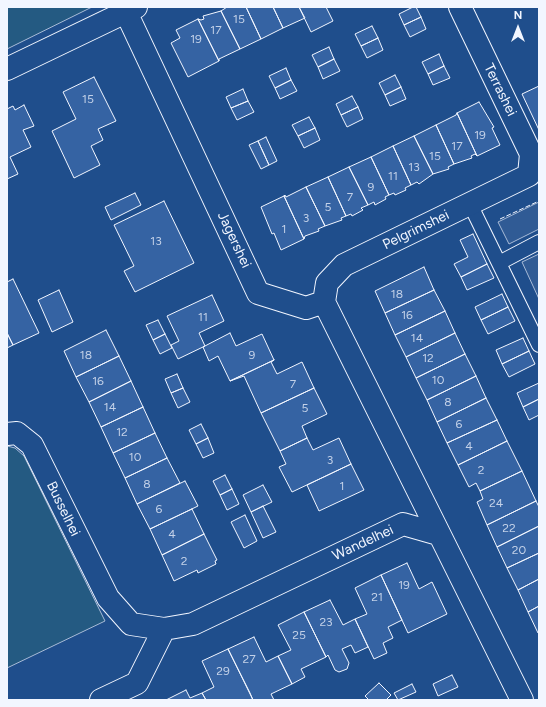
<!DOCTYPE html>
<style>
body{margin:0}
#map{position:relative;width:546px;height:707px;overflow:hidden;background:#1f4e8c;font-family:Figtree,sans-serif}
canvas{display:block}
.frame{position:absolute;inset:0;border:8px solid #f2f6ff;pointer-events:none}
.north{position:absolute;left:498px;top:8px;width:40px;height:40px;-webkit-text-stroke:3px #1f4e8c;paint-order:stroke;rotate:0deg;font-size:11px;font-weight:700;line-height:16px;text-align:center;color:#f2f6ff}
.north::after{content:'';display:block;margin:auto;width:14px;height:18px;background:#f2f6ff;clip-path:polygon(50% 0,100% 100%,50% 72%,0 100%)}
</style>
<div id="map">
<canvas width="546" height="707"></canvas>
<div class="frame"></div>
<div class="north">N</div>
</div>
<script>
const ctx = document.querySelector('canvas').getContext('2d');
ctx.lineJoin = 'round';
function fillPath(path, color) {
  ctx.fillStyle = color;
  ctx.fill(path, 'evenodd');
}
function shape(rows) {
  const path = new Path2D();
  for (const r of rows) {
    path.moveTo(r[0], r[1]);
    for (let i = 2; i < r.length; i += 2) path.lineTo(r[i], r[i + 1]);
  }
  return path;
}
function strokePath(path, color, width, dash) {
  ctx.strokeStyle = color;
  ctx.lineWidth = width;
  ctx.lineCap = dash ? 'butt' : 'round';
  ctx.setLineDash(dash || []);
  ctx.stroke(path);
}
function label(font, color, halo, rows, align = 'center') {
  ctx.font = font + ' Figtree,sans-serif';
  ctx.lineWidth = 3;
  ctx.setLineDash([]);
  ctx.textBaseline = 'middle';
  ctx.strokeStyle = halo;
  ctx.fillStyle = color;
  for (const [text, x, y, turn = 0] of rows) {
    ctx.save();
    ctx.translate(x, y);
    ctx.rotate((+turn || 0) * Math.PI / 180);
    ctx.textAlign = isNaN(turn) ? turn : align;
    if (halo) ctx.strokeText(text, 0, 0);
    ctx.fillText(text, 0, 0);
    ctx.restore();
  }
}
const green = shape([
 [7,7,92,7,7,49,7,7],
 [7,446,15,448,24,456,105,621,7,668,7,446]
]);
const parking = shape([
 [539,202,539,229,509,244,498,222,539,202],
 [539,254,539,299,522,262,539,254]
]);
const building = shape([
 [246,7,261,39,240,49,221,11,227,7,246,7],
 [246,7,273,7,283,28,261,39,246,7],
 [273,7,299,7,305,18,283,28,273,7],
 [299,7,326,7,333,21,311,32,299,7],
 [413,7,416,7,421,17,404,25,399,14,413,7],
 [221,11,240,49,219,59,219,61,198,19,201,20,204,19,203,16,221,11],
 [421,17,426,29,410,37,404,25,421,17],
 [198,19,219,61,188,77,171,43,180,38,176,30,198,19],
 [372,26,378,38,361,46,355,34,372,26],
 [378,38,383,50,367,58,361,46,378,38],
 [329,47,334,59,318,67,312,55,329,47],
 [439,54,444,66,428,74,422,62,439,54],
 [334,59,340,71,323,79,318,67,334,59],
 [444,66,450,78,433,85,428,74,444,66],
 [286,68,291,80,275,88,269,76,286,68],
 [395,75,401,87,385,95,379,83,395,75],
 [94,77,116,121,98,129,103,140,91,146,100,165,74,178,52,131,76,119,63,92,94,77],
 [291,80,297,91,280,99,275,88,291,80],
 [539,86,539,130,522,94,539,86],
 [401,87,406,99,390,106,385,95,401,87],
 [243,89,248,101,231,108,226,97,243,89],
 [352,96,358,107,341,115,336,104,352,96],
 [248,101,254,112,237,120,231,108,248,101],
 [479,102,494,127,492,128,500,145,477,156,457,113,479,102],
 [24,105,34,126,23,130,31,147,10,157,18,174,7,179,7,109,13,106,15,110,24,105],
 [358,107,363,119,347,127,341,115,358,107],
 [457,113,477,156,475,154,471,156,472,158,454,164,436,125,456,115,457,113],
 [309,117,315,128,298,136,292,125,309,117],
 [436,125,454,164,448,167,449,169,433,174,414,136,436,125],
 [315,128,320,140,304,148,298,136,315,128],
 [414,136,433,174,419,184,417,182,411,185,393,146,414,136],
 [266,137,277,161,269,165,258,141,266,137],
 [258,141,269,165,261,169,249,145,258,141],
 [393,146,411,185,405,188,406,190,395,195,394,193,389,195,371,157,393,146],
 [371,157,389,195,385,197,386,199,375,205,374,202,368,205,349,167,371,157],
 [349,167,368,205,361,208,363,210,352,216,351,214,346,216,328,177,349,167],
 [328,177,346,216,341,218,342,220,325,226,306,187,328,177],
 [306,187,325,226,318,229,319,231,305,236,304,239,284,196,285,195,286,197,306,187],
 [135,193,141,205,111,220,105,207,135,193],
 [284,196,304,239,281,250,274,233,272,234,261,207,284,196],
 [164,201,194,263,135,292,124,271,134,266,114,225,164,201],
 [473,234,487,264,461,277,454,264,468,257,460,240,473,234],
 [487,264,494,278,467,290,461,277,487,264],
 [424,267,434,290,385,313,375,291,424,267],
 [13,279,39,333,13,345,7,333,7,282,13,279],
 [59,290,73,322,52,332,38,300,59,290],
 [434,290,445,311,395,335,385,313,434,290],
 [502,294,508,307,481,320,475,307,502,294],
 [212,295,224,321,199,333,205,346,178,359,171,345,179,341,167,316,212,295],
 [508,307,515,321,488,334,481,320,508,307],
 [445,311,455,333,406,357,395,335,445,311],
 [158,320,165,334,153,340,146,325,158,320],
 [106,330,119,356,76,377,64,351,106,330],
 [7,333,13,345,7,348,7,333],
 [230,333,236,346,262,334,274,360,230,381,218,356,209,361,203,347,230,333],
 [455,333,465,354,416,378,406,357,455,333],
 [165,334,172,348,160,354,153,340,165,334],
 [523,338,529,351,502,364,496,350,523,338],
 [529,351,535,364,509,377,502,364,529,351],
 [465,354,476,376,427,400,416,378,465,354],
 [119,356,131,381,89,402,76,377,119,356],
 [274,360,271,362,277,374,302,362,314,388,261,413,244,376,230,381,274,360],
 [177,374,183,388,171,393,165,379,177,374],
 [476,376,486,398,437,422,427,400,476,376],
 [131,381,143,407,101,427,89,402,131,381],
 [539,383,539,399,523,407,517,393,539,383],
 [183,388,190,402,178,408,171,393,183,388],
 [314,388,327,414,302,426,307,438,280,451,261,413,314,388],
 [486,398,497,420,447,443,437,422,486,398],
 [539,399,539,415,529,420,523,407,539,399],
 [143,407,155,433,113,453,101,427,143,407],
 [497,420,507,441,458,465,447,443,497,420],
 [201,424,208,438,196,444,189,430,201,424],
 [155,433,167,458,125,478,113,453,155,433],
 [208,438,214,453,203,458,196,444,208,438],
 [307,438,313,450,339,438,351,464,292,492,279,467,286,464,280,451,307,438],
 [507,441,522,471,480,491,476,483,469,487,458,465,507,441],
 [167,458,180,483,137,504,125,478,167,458],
 [351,464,364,490,319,511,307,485,351,464],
 [522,471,536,501,487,525,477,502,483,499,480,491,522,471],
 [225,475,232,489,220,495,213,481,225,475],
 [185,481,198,506,150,529,137,504,185,481],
 [263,485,272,502,251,512,243,495,263,485],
 [232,489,239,504,227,510,220,495,232,489],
 [536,501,539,507,539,526,497,547,487,525,536,501],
 [263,506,276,532,263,538,251,512,263,506],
 [192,509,204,534,162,555,150,529,192,509],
 [245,515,257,541,244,548,231,522,245,515],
 [539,526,539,553,507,568,497,547,539,526],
 [204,534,217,560,215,561,216,564,198,573,197,570,174,581,162,555,204,534],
 [539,553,539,579,518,590,507,568,539,553],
 [407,563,419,589,432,582,447,614,408,633,381,575,407,563],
 [381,575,402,620,388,627,393,638,383,643,387,653,374,659,355,619,367,614,355,588,381,575],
 [539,579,539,606,528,612,518,590,539,579],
 [330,600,343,625,355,619,368,647,355,653,351,645,342,649,349,663,347,669,339,672,335,670,328,655,326,657,304,612,330,600],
 [539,606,539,633,538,633,528,612,539,606],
 [304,612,326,657,301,669,305,677,292,684,278,656,291,650,278,625,304,612],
 [254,637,266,662,278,656,292,684,271,694,274,700,253,700,228,649,254,637],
 [228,649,250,693,253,700,206,700,202,693,214,687,202,661,228,649],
 [452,675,458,687,438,696,433,684,452,675],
 [379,683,391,695,386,700,369,700,365,696,379,683],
 [412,684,416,692,398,700,394,693,412,684],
 [186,690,190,698,202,693,206,700,166,700,186,690]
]);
const lane = shape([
 [470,204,539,345],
 [499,263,539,242]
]);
const street = shape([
 [126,12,258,293,306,308,324,302,522,700],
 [7,69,136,7],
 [324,302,327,283,344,265,529,175,531,154,460,7],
 [7,434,17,433,32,445,108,598,131,624,164,629,193,624,403,524,438,534],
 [101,700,137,683,164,629]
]);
const fence = shape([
 [500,219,539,201]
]);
const numberNames = [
 ["15",239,19],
 ["17",216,30],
 ["19",196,39],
 ["15",88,99],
 ["19",480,135],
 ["17",457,146],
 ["15",435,156],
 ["13",414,167],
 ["11",393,176],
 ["9",371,187],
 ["7",350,197],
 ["5",328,207],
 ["3",306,218],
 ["1",284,229],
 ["13",156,241],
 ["18",397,294],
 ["16",407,315],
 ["11",203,317],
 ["14",417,338],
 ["18",86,355],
 ["9",252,355],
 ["12",428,358],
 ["10",438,380],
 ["16",98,381],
 ["7",293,384],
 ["8",448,402],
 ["14",110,407],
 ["5",305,408],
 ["6",459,424],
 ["12",122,432],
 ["4",469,446],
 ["10",135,457],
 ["3",330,460],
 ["2",481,470],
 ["8",147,484],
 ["1",342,486],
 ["24",496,503],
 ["6",159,509],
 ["22",509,528],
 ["4",172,534],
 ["20",519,550],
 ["2",184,561],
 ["19",404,585],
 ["21",377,597],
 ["23",326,622],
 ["25",299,635],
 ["27",249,659],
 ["29",223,671]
];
const streetNames = [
 ["Terrashei",500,90,64],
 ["Pelgrimshei",416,230,-26],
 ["Jagershei",234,240,65],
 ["Busselhei",63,509,64],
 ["Wandelhei",363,543,-25]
];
fillPath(green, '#245a82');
strokePath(green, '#a8bbd7', 1);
fillPath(parking, '#305b95');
strokePath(parking, '#a8bbd7', 1);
fillPath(building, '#3563a3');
strokePath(building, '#f2f6ff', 1);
strokePath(lane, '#f2f6ff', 16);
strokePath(street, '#f2f6ff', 24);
strokePath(lane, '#1f4e8c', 14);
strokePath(street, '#1f4e8c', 22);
strokePath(fence, '#f2f6ff', 1, [5, 2]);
label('12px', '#c3d1e8', null, numberNames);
label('14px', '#f2f6ff', '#1f4e8c', streetNames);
</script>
